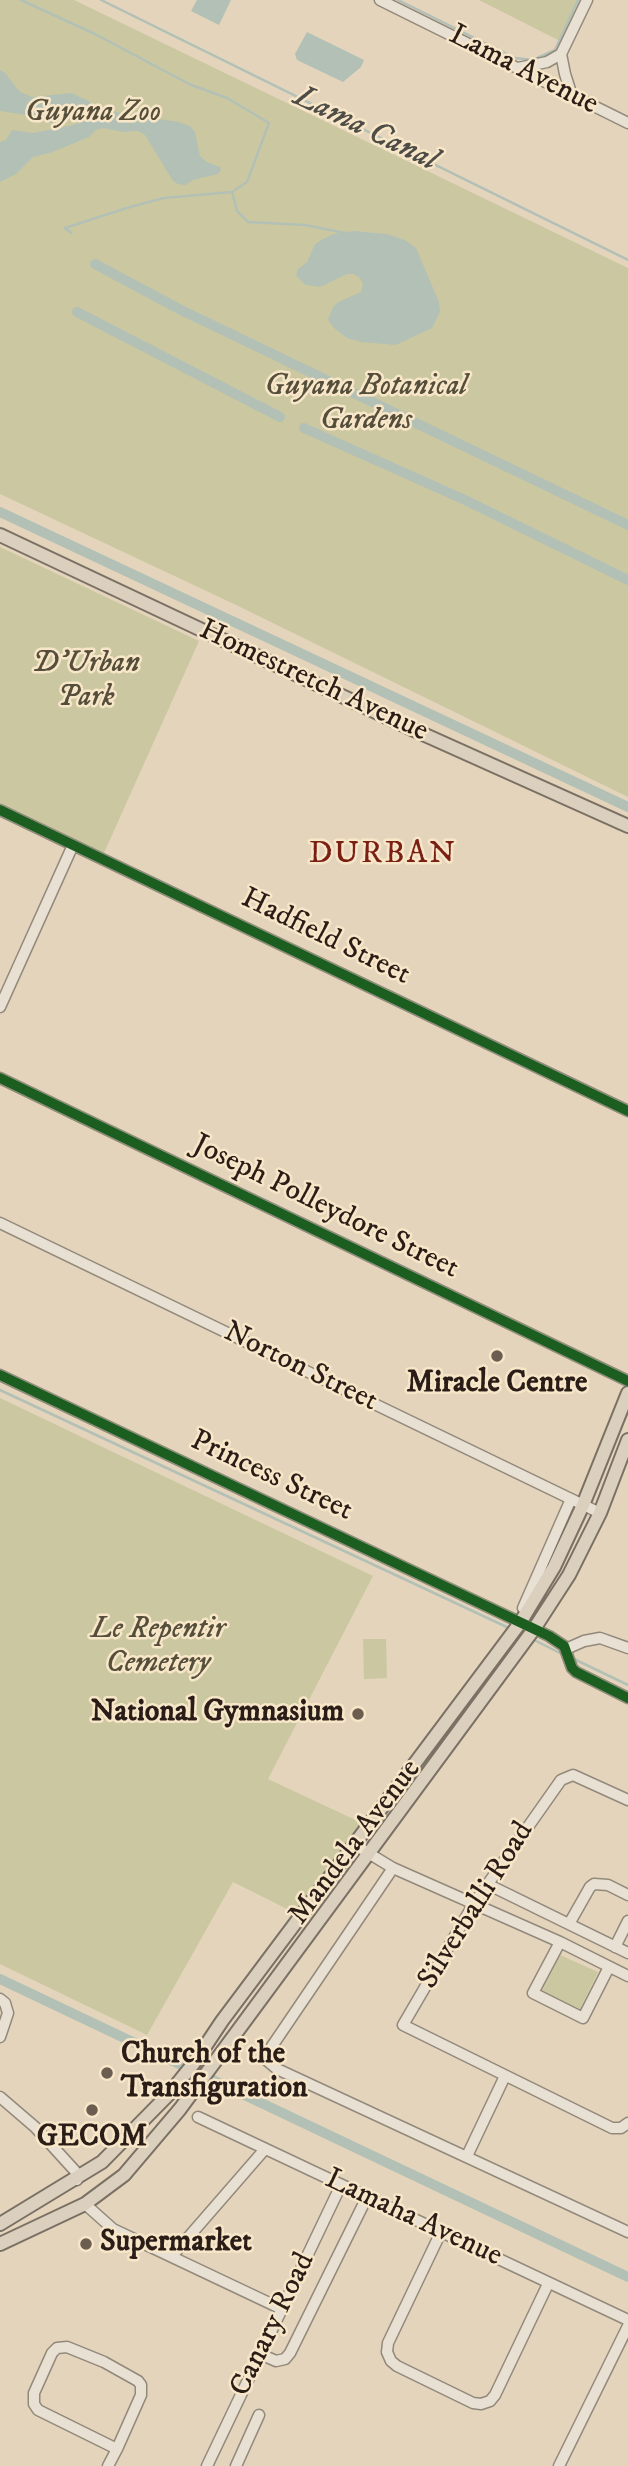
<!DOCTYPE html>
<style>
body{margin:0}
canvas{display:block;background:#e3d4bb}
</style>
<canvas width="628" height="2466"></canvas>
<script>
const ctx = document.querySelector('canvas').getContext('2d');
ctx.lineJoin = 'round';
function fillPath(path, color) {
  ctx.fillStyle = color;
  ctx.fill(path, 'evenodd');
}
function shape(rows) {
  const path = new Path2D();
  for (const r of rows) {
    path.moveTo(r[0], r[1]);
    for (let i = 2; i < r.length; i += 2) path.lineTo(r[i], r[i + 1]);
  }
  return path;
}
function strokePath(path, color, width, dash) {
  ctx.strokeStyle = color;
  ctx.lineWidth = width;
  ctx.lineCap = dash ? 'butt' : 'round';
  ctx.setLineDash(dash || []);
  ctx.stroke(path);
}
function label(font, color, halo, rows, align = 'center') {
  ctx.font = font + ' "IM FELL DW Pica",serif';
  ctx.lineWidth = 5;
  ctx.setLineDash([]);
  ctx.textBaseline = 'middle';
  ctx.strokeStyle = halo;
  ctx.fillStyle = color;
  for (const [text, x, y, turn = 0] of rows) {
    ctx.save();
    ctx.translate(x, y);
    ctx.rotate((+turn || 0) * Math.PI / 180);
    ctx.textAlign = isNaN(turn) ? turn : align;
    if (halo) ctx.strokeText(text, 0, 0);
    ctx.fillText(text, 0, 0);
    ctx.restore();
  }
}
const green = shape([
 [0,0,74,0,628,268,628,797,234,604,0,494],
 [479,0,577,0,560,41],
 [0,547,199,641,104,853,0,803],
 [0,1398,373,1576,268,1779,364,1824,297,1914,233,1882,147,2035,0,1964],
 [363,1639,386,1639,387,1678,364,1679],
 [560,1955,598,1972,580,2009,542,1991]
]);
const water = shape([
 [197,0,231,0,219,25,191,11],
 [307,32,364,60,361,67,343,82,297,60,295,54],
 [0,70,5,73,20,92,32,97,71,93,89,101,93,106,89,113,62,122,51,123,39,117,0,111],
 [108,109,122,114,179,122,190,126,195,132,200,156,207,162,220,167,221,170,218,174,193,180,185,185,178,184,173,181,145,135,138,131,122,132,104,128,96,130,89,137,50,153,33,157,16,174,0,182,0,142,6,140,12,130,33,133,73,125,86,120,98,111],
 [354,231,387,234,405,240,416,248,439,302,440,312,432,328,396,345,361,342,347,338,334,328,328,320,333,307,338,302,361,292,363,284,360,278,354,274,347,274,320,287,306,285,296,276,298,269,307,262,315,244,321,240,333,234]
]);
const stream = shape([
 [21,0,95,34,191,85,227,98,269,123,247,182,232,192,164,198,130,207,65,228,71,233],
 [101,0,628,260],
 [398,0,515,58,533,60,555,50,578,0],
 [232,192,237,211,248,222,305,225,345,233],
 [0,1390,511,1629],
 [532,1639,564,1655],
 [574,1659,628,1685]
]);
const canal = shape([
 [95,264,181,310,628,525],
 [77,312,280,417],
 [304,428,465,500,628,580],
 [0,512,628,807],
 [0,1979,628,2277]
]);
const minor = shape([
 [380,0,628,123],
 [561,54,565,74,572,96],
 [518,68,547,62,561,54,587,0],
 [0,810,628,1111],
 [0,1007,73,845],
 [0,1078,628,1381],
 [0,1223,600,1513],
 [0,1375,549,1636,564,1646,572,1668,576,1672,628,1698],
 [523,1608,571,1499],
 [566,1649,584,1641,600,1638,628,1648],
 [628,1800,573,1775,561,1780,473,1905,403,2025,612,2128,621,2128,628,2123],
 [355,1845,393,1868,560,1942,628,1976],
 [393,1868,264,2058,277,2069,628,2232],
 [487,1884,628,1953],
 [569,1924,590,1887,594,1884,608,1885,628,1895],
 [560,1942,533,1993,583,2018,609,1967],
 [615,1947,628,1921],
 [0,1999,5,2003,8,2013,0,2037],
 [0,2097,35,2127,76,2172,77,2180],
 [198,2117,628,2320],
 [467,2156,505,2076],
 [85,2204,113,2229,282,2309],
 [441,2232,388,2343,387,2352,391,2361,397,2366,473,2403,481,2404,490,2401,495,2395,548,2284],
 [172,2256,265,2149],
 [260,2354,276,2361,285,2359,290,2353,367,2197],
 [108,2466,117,2449,141,2395,141,2385,138,2381,104,2362,67,2347,57,2348,52,2353,34,2393,34,2404,38,2410,117,2449],
 [207,2466,341,2185],
 [236,2466,259,2415],
 [559,2466,628,2326]
]);
const major = shape([
 [0,535,414,730,628,826],
 [0,2224,102,2162,169,2094,194,2063,222,2021,520,1623,554,1567,583,1505,628,1393],
 [0,2244,85,2204,124,2175,180,2109,534,1629,569,1575,600,1513,628,1440]
]);
const cycleway = shape([
 [0,810,628,1111],
 [0,1078,628,1381],
 [0,1375,549,1636,564,1646,572,1668,576,1672,628,1698]
]);
const markers = [
 [497,1356,7,"#6b5d50"],
 [358,1714,7,"#6b5d50"],
 [107,2073,7,"#6b5d50"],
 [92,2110,7,"#6b5d50"],
 [86,2244,7,"#6b5d50"]
];
const streetNames = [
 ["Lama Avenue",523,71,27],
 ["Homestretch Avenue",313,682,25],
 ["Hadfield Street",325,938,26],
 ["Joseph Polleydore Street",325,1208,26],
 ["Norton Street",300,1368,26],
 ["Princess Street",271,1477,25],
 ["Mandela Avenue",356,1843,-53],
 ["Silverballi Road",477,1906,-58],
 ["Lamaha Avenue",413,2219,25],
 ["Canary Road",274,2325,-64]
];
const parkNames = [
 ["Guyana Zoo",93,114],
 ["Guyana Botanical",366,388],
 ["Gardens",366,422],
 ["D'Urban",86,665],
 ["Park",86,699],
 ["Le Repentir",158,1631],
 ["Cemetery",158,1665]
];
const poiNames = [
 ["Miracle Centre",497,1385],
 ["National Gymnasium",344,1714,"right"],
 ["Church of the",121,2056,"left"],
 ["Transfiguration",121,2090,"left"],
 ["GECOM",92,2139],
 ["Supermarket",100,2244,"left"]
];
const waterNames = [
 ["Lama Canal",365,130,26]
];
const neighbourhoodNames = [
 ["DURBAN",383,855]
];
fillPath(green, '#cbc8a1');
fillPath(water, '#b3c0b5');
strokePath(stream, '#b3c0b5', 2.5);
strokePath(canal, '#b3c0b5', 10);
strokePath(minor, '#93897b', 13);
strokePath(major, '#7a7064', 16);
strokePath(minor, '#e7e0d3', 10);
strokePath(major, '#dbd0be', 12);
strokePath(cycleway, '#1b5e20', 10);
for (const [x, y, r, color] of markers) {
  const dot = new Path2D();
  dot.arc(x, y, r, 0, 2 * Math.PI);
  ctx.fillStyle = color;
  ctx.fill(dot);
  strokePath(dot, '#f7e6c8', 2.5);
}
label('30px', '#2a1d17', '#f7e6c8', streetNames);
label('italic 30px', '#554e3a', '#f7e6c8', parkNames);
label('bold 30px', '#2a1d17', '#f7e6c8', poiNames);
label('italic 32px', '#4d4c46', '#f7e6c8', waterNames);
ctx.letterSpacing = '2px';
label('32px', '#7a1f14', '#f7e6c8', neighbourhoodNames);
ctx.letterSpacing = '0px';
</script>
